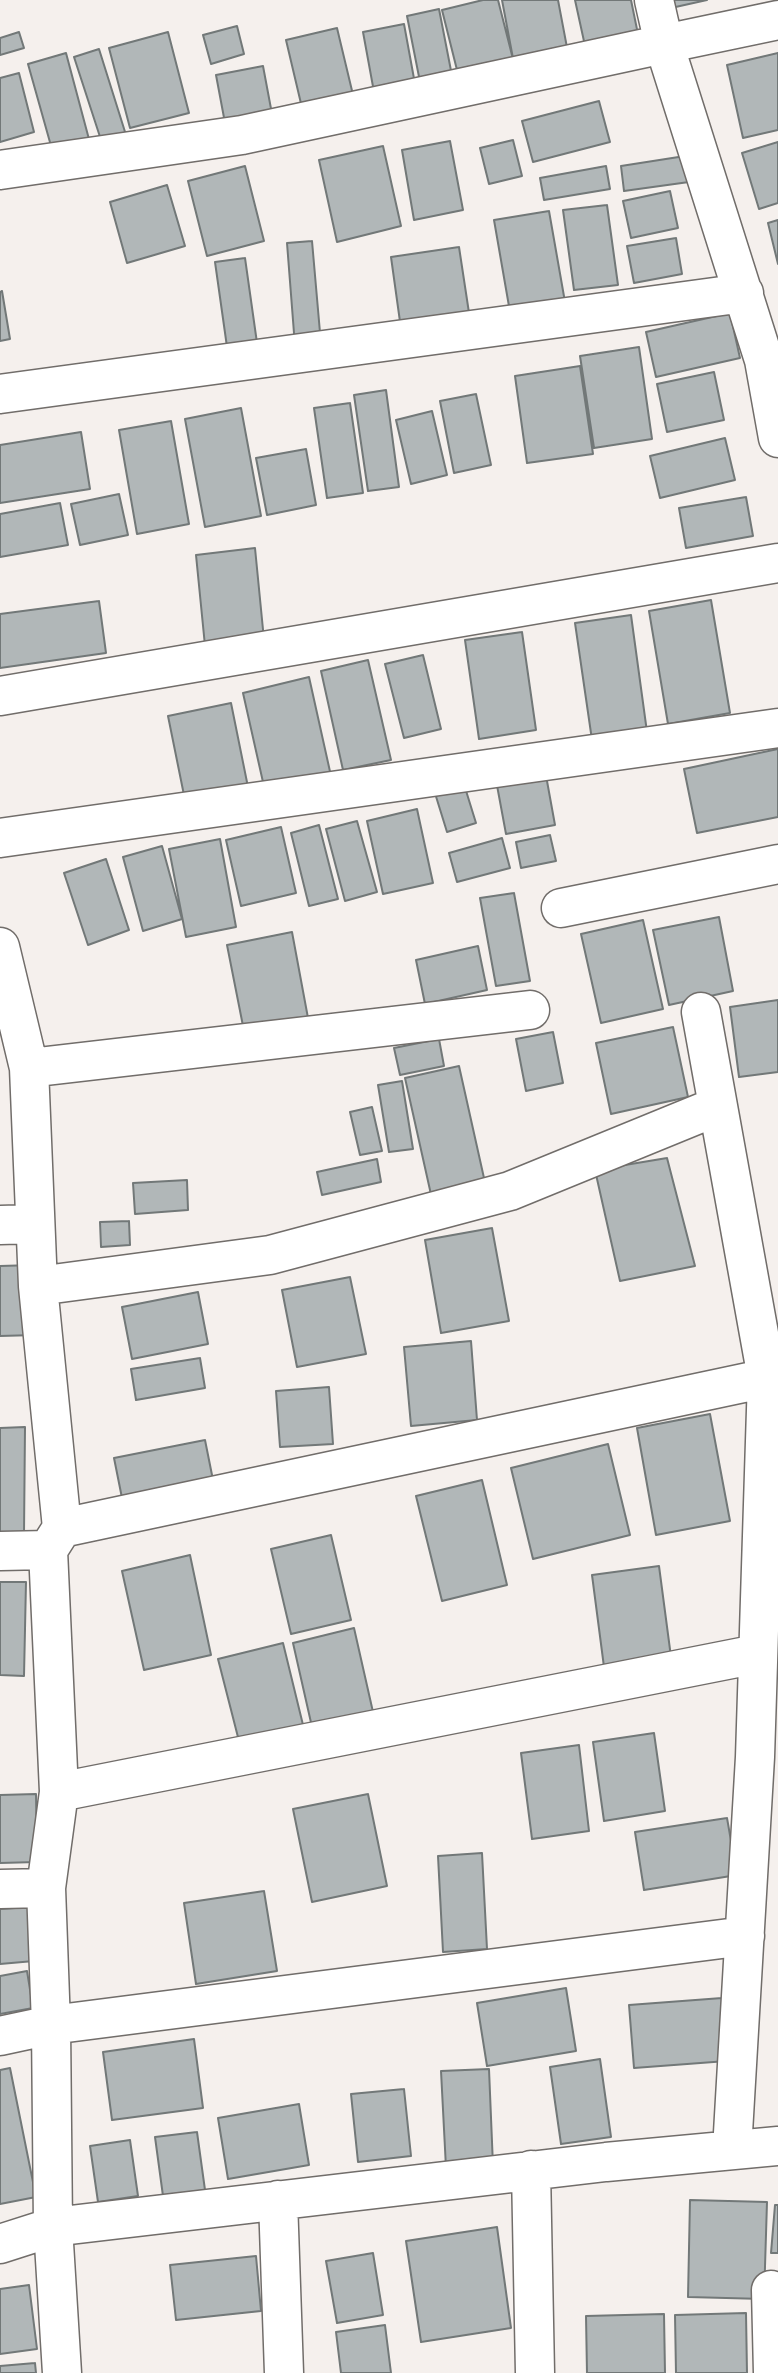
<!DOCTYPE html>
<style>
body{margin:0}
canvas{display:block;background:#f5f0ed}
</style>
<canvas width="778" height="2373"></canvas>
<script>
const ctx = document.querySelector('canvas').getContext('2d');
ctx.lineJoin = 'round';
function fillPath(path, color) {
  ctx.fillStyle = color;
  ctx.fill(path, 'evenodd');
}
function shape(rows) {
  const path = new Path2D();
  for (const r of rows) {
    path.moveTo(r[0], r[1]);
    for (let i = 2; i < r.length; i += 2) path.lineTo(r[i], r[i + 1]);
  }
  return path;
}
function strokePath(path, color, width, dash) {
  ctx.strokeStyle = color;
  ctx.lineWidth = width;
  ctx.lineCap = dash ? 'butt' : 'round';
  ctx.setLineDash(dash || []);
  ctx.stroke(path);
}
const building = shape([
 [483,0,498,0,514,63,459,78,442,10,483,0],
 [502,0,558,0,569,58,515,69,502,0],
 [575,0,631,0,640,44,587,55,575,0],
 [669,0,707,0,671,8,669,0],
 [439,9,454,86,422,92,407,16,439,9],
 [404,24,415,84,374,92,363,32,404,24],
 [237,26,244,54,211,64,203,35,237,26],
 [337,28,354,99,303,112,286,40,337,28],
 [19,32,24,48,0,55,0,38,19,32],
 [168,32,189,113,130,128,109,48,168,32],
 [99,49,126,135,102,143,74,57,99,49],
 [66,53,90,143,53,153,28,64,66,53],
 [778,53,778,130,743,138,727,65,778,53],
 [263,66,272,114,225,123,216,75,263,66],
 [19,73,34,132,0,142,0,78,19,73],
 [599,101,610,142,533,162,522,121,599,101],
 [513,140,522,176,489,184,480,148,513,140],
 [450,141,463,210,414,220,402,150,450,141],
 [778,142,778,203,759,209,742,153,778,142],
 [383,146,401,226,337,242,319,160,383,146],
 [685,156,689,182,624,191,621,166,685,156],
 [245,166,264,241,207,256,188,181,245,166],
 [606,166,610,189,544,200,540,178,606,166],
 [167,185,185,246,127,263,110,202,167,185],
 [670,191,678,228,631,238,623,201,670,191],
 [607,205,618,285,574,290,563,210,607,205],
 [549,211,565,302,510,312,494,220,549,211],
 [778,220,778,264,768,223,778,220],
 [676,238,682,274,634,283,627,246,676,238],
 [312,241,321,344,295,346,287,243,312,241],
 [459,247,471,326,402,336,391,257,459,247],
 [245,258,258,350,228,354,215,262,245,258],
 [2,291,10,339,0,341,0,292,2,291],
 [730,313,740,358,656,377,646,332,730,313],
 [639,347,652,439,594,448,580,356,639,347],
 [580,366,593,454,527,463,515,376,580,366],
 [714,372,724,420,667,432,657,384,714,372],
 [386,390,399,487,368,491,354,395,386,390],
 [476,394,491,465,454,473,440,401,476,394],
 [350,403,363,493,327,498,314,408,350,403],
 [241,408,261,516,205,527,185,419,241,408],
 [432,411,447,475,411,484,396,420,432,411],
 [171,421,189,524,137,534,119,430,171,421],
 [81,432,90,489,0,503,0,445,81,432],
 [725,438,735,480,660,498,650,456,725,438],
 [306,449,316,505,267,515,256,458,306,449],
 [119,494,128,535,80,545,71,504,119,494],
 [746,497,753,536,686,548,679,508,746,497],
 [60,503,68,545,0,557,0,514,60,503],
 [255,548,265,650,206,656,196,555,255,548],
 [711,600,730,713,668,724,649,611,711,600],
 [99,601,106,653,0,668,0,614,99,601],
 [631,615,647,732,592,740,575,623,631,615],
 [522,632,536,730,479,739,465,640,522,632],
 [423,655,441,729,404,738,385,664,423,655],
 [368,660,391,760,343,770,321,671,368,660],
 [309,677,331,776,265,791,243,693,309,677],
 [231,703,250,797,187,810,168,716,231,703],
 [778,749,778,817,697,833,684,769,778,749],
 [545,770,555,825,506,834,496,780,545,770],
 [463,781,476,823,447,832,434,790,463,781],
 [417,809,433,883,383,894,367,821,417,809],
 [357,821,377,892,345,901,326,829,357,821],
 [319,825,338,899,309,906,291,833,319,825],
 [281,827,296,893,241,906,226,840,281,827],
 [550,835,556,861,521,868,516,842,550,835],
 [502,838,510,868,457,882,449,853,502,838],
 [220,839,236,927,186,937,169,849,220,839],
 [162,846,182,919,143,931,123,857,162,846],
 [106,859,129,930,88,945,64,873,106,859],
 [514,893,530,981,496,986,480,898,514,893],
 [719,917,733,991,669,1005,653,930,719,917],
 [643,920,663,1009,601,1023,581,934,643,920],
 [292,932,308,1018,244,1031,227,945,292,932],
 [478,946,487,990,425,1004,416,960,478,946],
 [778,1000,778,1072,739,1077,730,1007,778,1000],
 [673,1027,688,1097,611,1114,596,1043,673,1027],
 [553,1032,563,1083,526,1091,516,1039,553,1032],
 [439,1039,444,1066,400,1075,394,1048,439,1039],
 [459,1066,486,1187,432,1199,405,1078,459,1066],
 [402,1081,413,1149,389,1152,378,1085,402,1081],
 [372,1107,382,1151,360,1155,350,1112,372,1107],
 [667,1158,695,1266,620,1281,595,1170,667,1158],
 [377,1159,381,1182,322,1195,317,1172,377,1159],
 [187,1180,188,1210,135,1214,133,1183,187,1180],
 [129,1221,130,1245,101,1247,100,1222,129,1221],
 [492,1228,509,1321,441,1333,425,1240,492,1228],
 [34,1265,36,1335,0,1336,0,1266,34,1265],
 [350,1277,366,1354,297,1367,282,1290,350,1277],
 [198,1292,208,1344,132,1359,122,1307,198,1292],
 [471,1341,477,1420,411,1426,404,1347,471,1341],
 [200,1358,205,1388,136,1400,131,1369,200,1358],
 [329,1387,333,1444,280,1447,276,1391,329,1387],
 [710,1414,730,1521,656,1535,637,1428,710,1414],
 [25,1427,24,1534,0,1534,0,1428,25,1427],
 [205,1440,213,1480,122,1498,114,1458,205,1440],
 [608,1444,630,1535,533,1559,511,1468,608,1444],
 [482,1480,507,1585,442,1601,416,1496,482,1480],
 [331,1535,351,1620,291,1634,271,1549,331,1535],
 [190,1555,211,1655,144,1670,122,1571,190,1555],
 [659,1566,671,1657,604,1667,592,1575,659,1566],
 [0,1582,26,1582,24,1676,0,1675,0,1582],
 [354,1628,373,1712,312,1727,293,1643,354,1628],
 [283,1643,304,1729,240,1745,218,1659,283,1643],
 [654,1733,665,1811,604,1821,593,1742,654,1733],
 [579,1745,589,1831,532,1839,521,1753,579,1745],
 [36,1794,37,1862,0,1863,0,1795,36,1794],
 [368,1794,387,1886,312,1902,293,1809,368,1794],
 [727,1818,737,1875,644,1890,635,1832,727,1818],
 [482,1853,487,1949,443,1952,438,1856,482,1853],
 [264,1891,277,1971,196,1984,184,1903,264,1891],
 [30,1907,34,1961,0,1964,0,1909,30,1907],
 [27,1971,33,2008,0,2014,0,1976,27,1971],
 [566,1988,576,2051,487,2066,477,2003,566,1988],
 [722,1998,727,2061,634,2068,629,2005,722,1998],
 [194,2039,203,2108,112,2120,103,2052,194,2039],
 [600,2059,611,2137,561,2144,550,2067,600,2059],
 [10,2068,36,2197,0,2204,0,2070,10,2068],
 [489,2069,493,2166,446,2168,441,2071,489,2069],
 [404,2089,411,2156,358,2162,351,2094,404,2089],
 [299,2104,309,2165,228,2179,218,2118,299,2104],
 [197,2132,205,2190,163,2196,155,2137,197,2132],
 [130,2140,138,2196,98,2202,90,2146,130,2140],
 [690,2200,767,2202,764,2299,688,2297,690,2200],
 [775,2205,778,2205,778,2253,771,2253,775,2205],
 [497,2227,511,2328,421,2342,406,2241,497,2227],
 [373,2253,383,2315,337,2323,326,2261,373,2253],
 [256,2256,261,2311,176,2320,170,2265,256,2256],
 [29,2285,37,2349,0,2354,0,2289,29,2285],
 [746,2313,747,2373,676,2373,675,2315,746,2313],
 [664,2314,665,2373,587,2373,586,2316,664,2314],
 [385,2325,391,2373,341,2373,336,2332,385,2325],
 [35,2363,36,2373,0,2373,0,2366,35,2363]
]);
const minor = shape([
 [778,20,664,44,764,360,778,438],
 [0,170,242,135,664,44,654,0],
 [0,394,744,293],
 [0,696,778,563],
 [0,838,778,728],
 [561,908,778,864],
 [0,947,29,1068,38,1286,62,1528,48,1550,59,1792,46,1888,51,2025,53,2227,62,2373],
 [701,1012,767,1378,755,1757,732,2150],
 [29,1068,530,1010],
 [0,1225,35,1224],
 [38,1286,270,1255,510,1191,718,1106],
 [62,1528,767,1378],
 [0,1551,48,1550],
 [59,1792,757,1654],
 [0,1889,46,1888],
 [0,2036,51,2025,745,1936],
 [531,2170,535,2373],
 [278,2200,284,2373],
 [0,2244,53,2227,606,2162,778,2146],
 [771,2290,773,2373]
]);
fillPath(building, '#b1b7b8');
strokePath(building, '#727878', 2);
strokePath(minor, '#716d6a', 41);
strokePath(minor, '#fff', 38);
</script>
